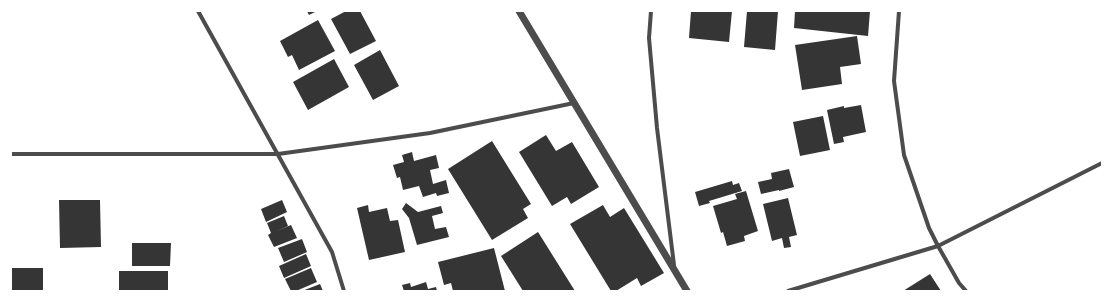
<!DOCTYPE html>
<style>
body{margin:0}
#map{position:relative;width:1113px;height:302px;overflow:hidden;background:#fff;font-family:Figtree,sans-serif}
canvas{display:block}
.frame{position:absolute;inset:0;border:12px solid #fff;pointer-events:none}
</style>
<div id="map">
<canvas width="1113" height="302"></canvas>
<div class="frame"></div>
</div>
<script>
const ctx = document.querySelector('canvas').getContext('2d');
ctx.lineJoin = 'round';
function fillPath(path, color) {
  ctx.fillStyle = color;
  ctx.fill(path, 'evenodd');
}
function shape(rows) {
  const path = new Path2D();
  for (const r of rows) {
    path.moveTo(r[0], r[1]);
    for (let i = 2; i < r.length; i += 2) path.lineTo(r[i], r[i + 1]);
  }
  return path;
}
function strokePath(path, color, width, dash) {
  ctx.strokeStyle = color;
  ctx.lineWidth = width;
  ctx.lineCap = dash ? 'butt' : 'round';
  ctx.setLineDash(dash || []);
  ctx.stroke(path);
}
const building = shape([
 [307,11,317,11,309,15],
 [346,11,360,11,376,41,350,54,331,19],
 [691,11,732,11,729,42,689,38],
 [747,11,778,11,775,50,744,47],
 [795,11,870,11,868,36,794,28],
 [318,20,335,51,299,70,292,55,288,57,280,41],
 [857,36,861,64,840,67,842,84,802,90,795,45],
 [380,50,399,86,373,100,354,65],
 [334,59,349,87,308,110,293,82],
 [861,105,866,132,843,137,844,142,834,144,827,110,844,106,844,108],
 [823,116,830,150,800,156,793,122],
 [546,135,556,151,572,142,599,187,571,204,567,197,552,206,519,152],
 [492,141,531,204,523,209,528,218,492,240,448,169],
 [412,152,414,161,436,155,439,168,430,170,433,184,446,180,449,193,437,196,436,193,423,197,419,186,403,190,400,177,397,178,393,165,404,162,402,155],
 [789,169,794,187,779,191,779,190,761,194,758,182,772,179,771,173],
 [732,181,733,185,739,183,742,191,709,201,710,203,699,206,695,192],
 [746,191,758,231,744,236,745,241,727,246,723,232,721,233,713,206,737,199,735,194],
 [788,198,797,235,789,237,791,247,784,248,782,238,772,241,763,204],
 [59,200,100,200,101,247,60,248],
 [282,200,287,212,266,222,261,209],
 [406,203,418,212,441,206,443,213,432,216,435,229,446,227,449,237,417,245,409,218,402,209],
 [368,205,369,212,387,208,390,221,398,220,405,252,369,260,357,208],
 [603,205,610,217,624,208,664,273,641,286,637,278,616,291,611,291,570,224],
 [284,216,288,226,277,231,291,225,297,238,274,247,268,235,271,233,267,223],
 [538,232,575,291,523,291,501,256],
 [302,239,307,252,284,262,278,248],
 [132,243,171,243,170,266,132,266],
 [494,248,505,291,453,291,451,283,444,285,438,262],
 [306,254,311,266,284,278,279,266],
 [11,268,43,268,43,291,11,291],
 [311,268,317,282,296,291,291,291,285,279],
 [119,271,168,271,168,290,161,290,161,291,126,291,126,290,119,290],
 [930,274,941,291,903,291],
 [426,282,428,289,436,287,437,291,404,291,402,285,410,283,411,287],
 [320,284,323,291,302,291]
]);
const minor = shape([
 [198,11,332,252,344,291],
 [651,11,649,38,657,128,674,265],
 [899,11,894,81,904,155,929,228,938,246,959,283,966,291],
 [11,154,278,154,430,133,574,103],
 [788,291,938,246,1102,163]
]);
const tertiary = shape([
 [519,11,687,291]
]);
fillPath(building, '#353535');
strokePath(minor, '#4c4c4c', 4);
strokePath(tertiary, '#4c4c4c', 7);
</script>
